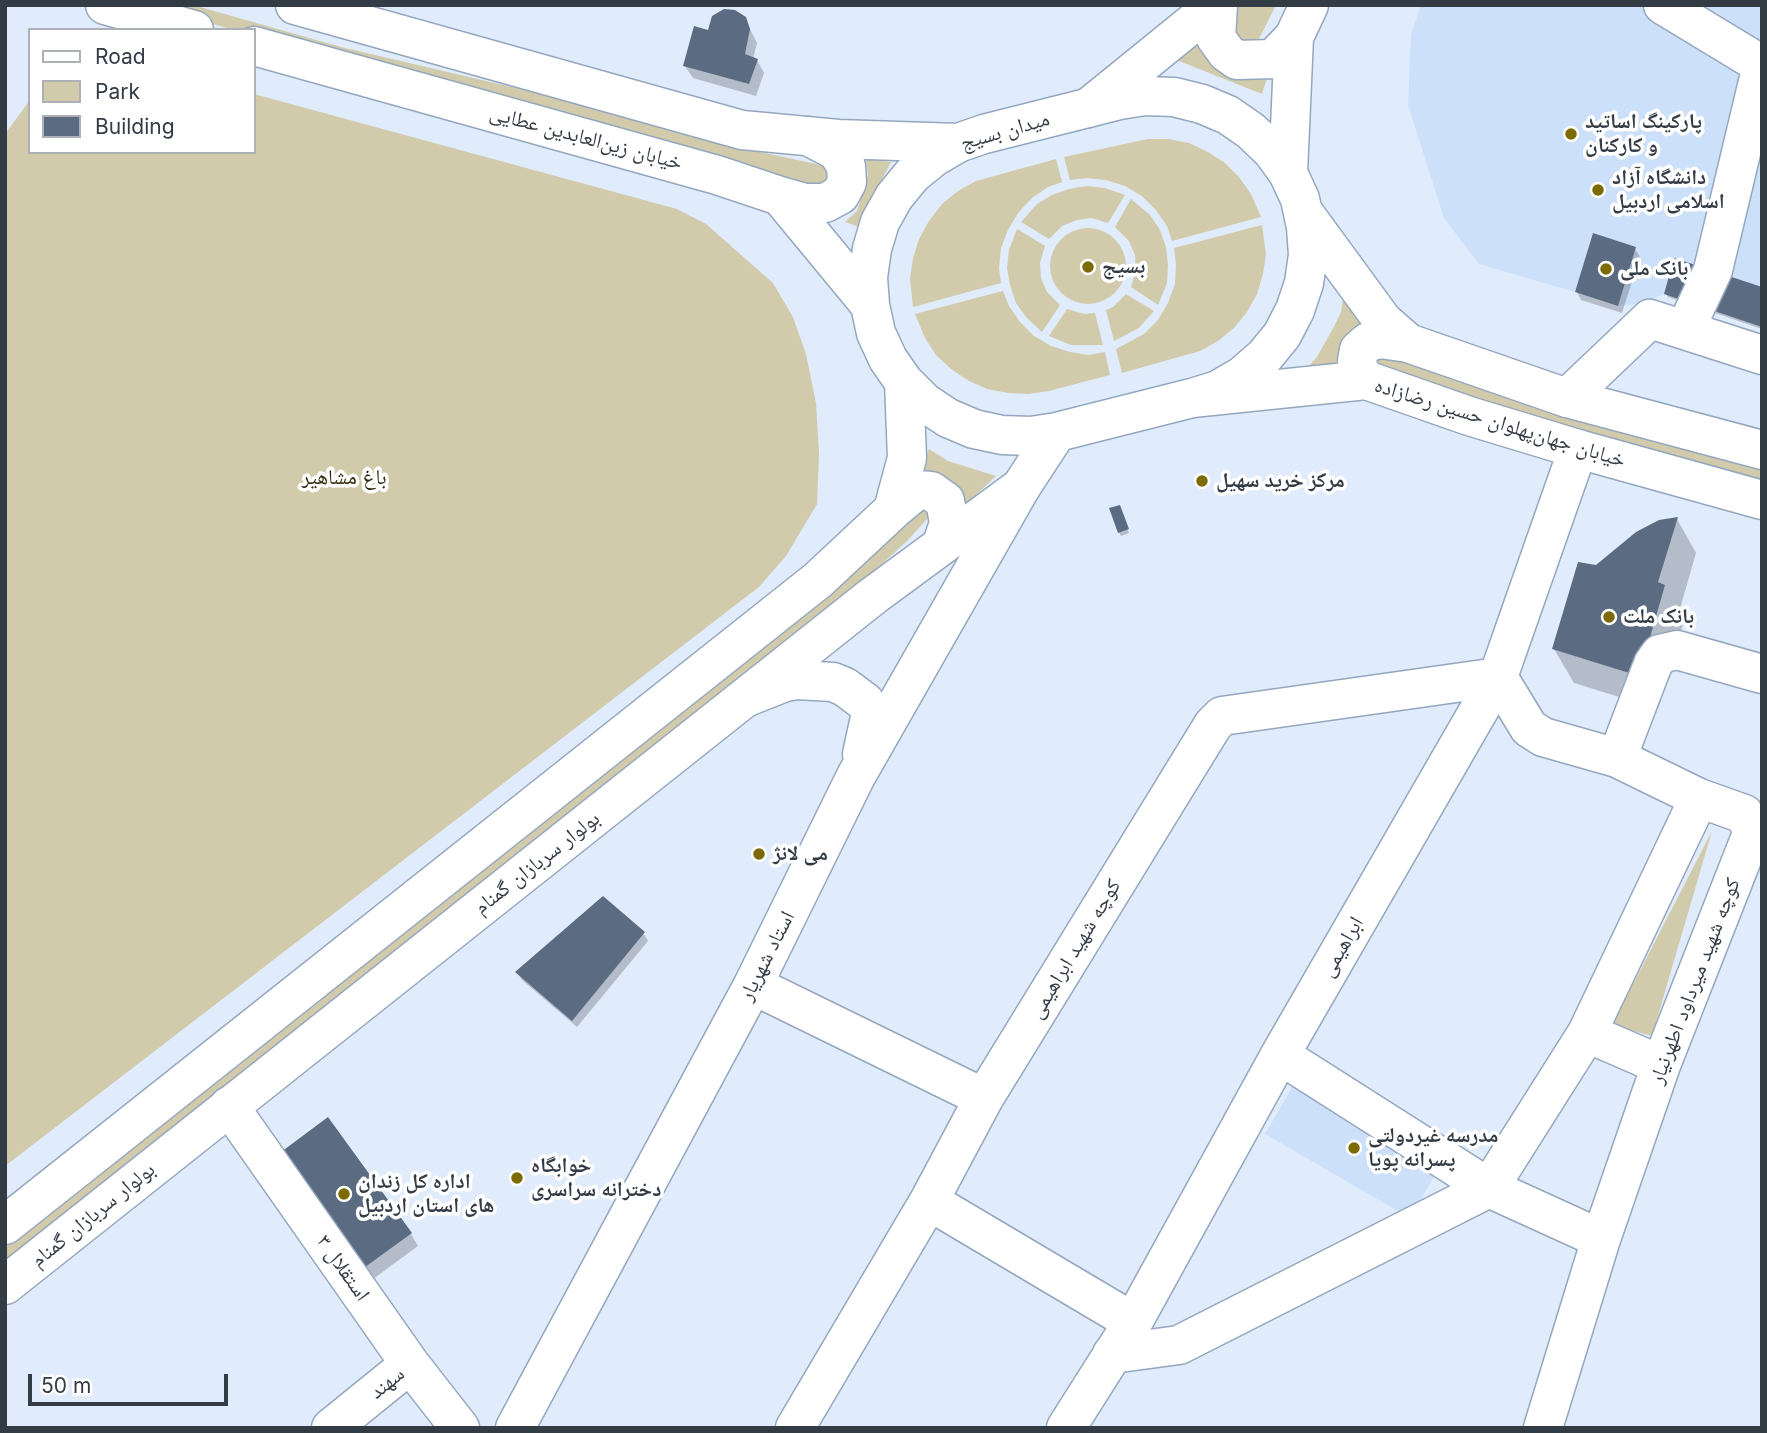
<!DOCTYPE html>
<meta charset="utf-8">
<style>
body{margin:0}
#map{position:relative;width:1767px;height:1433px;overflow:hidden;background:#e0ebfb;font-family:Inter,sans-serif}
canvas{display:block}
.frame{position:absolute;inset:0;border:7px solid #333b45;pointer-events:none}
.legend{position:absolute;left:28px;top:28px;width:228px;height:126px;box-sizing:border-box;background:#fff;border:2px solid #adb1b5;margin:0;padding:9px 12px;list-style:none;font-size:21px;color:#333b45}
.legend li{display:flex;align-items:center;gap:14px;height:35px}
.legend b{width:35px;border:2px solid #adb1b5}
.scale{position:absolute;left:28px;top:1374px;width:200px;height:32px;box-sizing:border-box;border:4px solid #333b45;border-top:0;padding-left:9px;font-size:21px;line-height:24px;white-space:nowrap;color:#333b45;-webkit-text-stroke:5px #fff;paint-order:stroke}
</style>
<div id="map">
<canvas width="1767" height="1433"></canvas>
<div class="frame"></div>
<ul class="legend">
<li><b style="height:9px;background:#fff"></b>Road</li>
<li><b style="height:19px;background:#d1cbac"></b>Park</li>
<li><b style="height:19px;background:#5b6c82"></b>Building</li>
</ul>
<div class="scale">50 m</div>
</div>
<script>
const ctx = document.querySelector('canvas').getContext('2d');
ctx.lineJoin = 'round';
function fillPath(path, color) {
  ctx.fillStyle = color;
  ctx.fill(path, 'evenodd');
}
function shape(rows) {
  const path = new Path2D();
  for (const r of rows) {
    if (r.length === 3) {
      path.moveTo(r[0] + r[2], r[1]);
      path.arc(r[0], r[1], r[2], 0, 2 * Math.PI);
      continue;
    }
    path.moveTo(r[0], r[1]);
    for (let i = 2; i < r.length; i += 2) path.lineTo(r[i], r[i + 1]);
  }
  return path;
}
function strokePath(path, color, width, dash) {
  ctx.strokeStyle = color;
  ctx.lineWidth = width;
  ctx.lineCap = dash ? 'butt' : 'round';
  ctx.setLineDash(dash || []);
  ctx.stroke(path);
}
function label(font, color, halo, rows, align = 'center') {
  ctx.font = font + ' Inter,"Noto Naskh Arabic",sans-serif';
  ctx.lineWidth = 7;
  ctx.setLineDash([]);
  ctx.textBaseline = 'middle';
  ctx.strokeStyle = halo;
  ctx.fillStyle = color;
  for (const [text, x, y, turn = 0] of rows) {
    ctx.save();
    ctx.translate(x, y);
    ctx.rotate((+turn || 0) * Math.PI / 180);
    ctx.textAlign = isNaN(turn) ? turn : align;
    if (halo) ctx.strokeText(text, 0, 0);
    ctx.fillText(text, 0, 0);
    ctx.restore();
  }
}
const built = shape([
 [1421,5,1762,5,1762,327,1664,294,1640,304,1618,306,1636,247,1593,233,1575,292,1479,264,1444,218,1408,105,1411,35],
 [1297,1079,1442,1163,1410,1218,1265,1134]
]);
const green = shape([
 [147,5,193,5,341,47,533,92,700,139,816,164,830,168,825,189,254,30,234,30],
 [1235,5,1276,5,1260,37,1253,44,1243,43,1232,35],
 [1197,35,1270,68,1262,94,1174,59],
 [254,94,677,209,706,224,773,283,793,317,806,354,816,403,819,454,817,504,786,556,759,587,5,1166,5,134,30,100,30,152,254,152],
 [1148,139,1168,139,1189,143,1208,152,1225,163,1239,177,1251,194,1261,217,1172,241,1167,226,1156,210,1142,196,1125,186,1106,180,1086,178,1070,180,1064,157],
 [866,159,891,162,876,191,867,230,845,222,857,211,868,175],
 [1056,159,1062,182,1048,187,1032,198,1018,213,1008,230,1001,248,999,268,1001,283,913,307,910,279,913,258,919,239,929,221,942,204,958,191,976,181],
 [1087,186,1105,188,1125,195,1108,223,1092,218,1077,220,1062,226,1049,239,1021,222,1037,204,1052,195,1069,189],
 [1131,199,1150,215,1160,230,1166,247,1168,265,1167,283,1158,305,1131,287,1136,270,1135,255,1129,241,1115,227],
 [1262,225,1266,254,1263,274,1257,294,1247,312,1234,328,1218,341,1200,351,1122,373,1116,349,1144,334,1158,320,1168,303,1175,284,1176,264,1174,248],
 [1088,266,38],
 [1017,229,1045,246,1040,263,1041,278,1047,292,1060,305,1042,332,1026,317,1016,303,1010,285,1007,268,1009,250],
 [1003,291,1009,306,1020,322,1034,336,1051,346,1070,352,1089,355,1105,352,1110,375,1049,391,1028,394,1008,393,987,389,969,381,951,369,936,355,925,338,915,314],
 [1126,294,1154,311,1139,328,1114,341,1106,310,1113,307],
 [1344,295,1366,323,1347,337,1339,350,1335,367,1307,368,1317,357,1335,325,1341,312],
 [1067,309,1084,314,1095,313,1103,345,1071,345,1049,336],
 [1379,354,1528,402,1762,470,1762,483,1488,404,1377,366,1375,355],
 [929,449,948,461,996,476,962,508,915,480],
 [915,507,930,510,928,518,907,541,847,596,5,1267,5,1248,371,959,547,817,724,680,833,591],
 [1712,831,1652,1036,1612,1025]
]);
const shadow = shape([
 [745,19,757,43,753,59,757,60,764,73,756,96,693,78,685,66,709,32],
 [1635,249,1640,257,1622,313,1581,300,1577,292],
 [1762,289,1762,329,1668,297,1666,294],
 [1121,510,1129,533,1121,536,1119,532],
 [1677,519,1696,553,1679,612,1684,621,1658,709,1574,683,1554,649,1597,567],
 [643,933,648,941,577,1027,522,980,517,972],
 [286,1168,411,1234,418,1246,369,1282]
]);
const building = shape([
 [724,9,735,10,746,17,750,29,745,54,758,59,749,84,683,66,694,26,708,30,712,16],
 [1593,233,1636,247,1618,306,1575,292],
 [1674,258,1762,287,1762,327,1664,294],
 [1120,505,1129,529,1118,533,1109,508],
 [1678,517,1658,582,1665,585,1639,676,1552,649,1578,562,1596,565,1636,532,1659,520],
 [603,896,645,932,572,1021,515,972],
 [328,1117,412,1233,361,1270,277,1155]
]);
const minor = shape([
 [1663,5,1762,65],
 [1685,330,1713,270,1762,65],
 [1567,398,1650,319,1762,355],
 [747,697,785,682,797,680,833,682,845,687,865,702,871,713,862,754],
 [1617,758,1653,664,1660,654,1677,650,1762,674],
 [753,985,984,1098],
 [1587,1033,1661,1065],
 [1280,1055,1489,1188,1601,1239],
 [229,1106,410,1364,460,1428],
 [929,1201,1133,1322],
 [1112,1354,1179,1345,1489,1188,1587,1033,1699,798],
 [331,1428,410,1364],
 [515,1428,753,985,856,776,1021,487],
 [795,1428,929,1201,984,1098,1213,725,1222,716,1498,677,1529,728,1543,737,1617,758,1699,798,1744,814,1753,831,1661,1065,1601,1239,1543,1428],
 [1066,1428,1133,1322,1280,1055,1498,677,1578,449]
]);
const major = shape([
 [105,5,194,30],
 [295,5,742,130,838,139,958,143],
 [254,46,717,175,780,196,870,305],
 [780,196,805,203,825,203,840,195,847,182,846,166,837,151,808,136],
 [1304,213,1383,321,1408,343,1567,398,1762,450],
 [1366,380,1359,370,1357,361,1359,350,1368,342,1381,339,1408,343],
 [1192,398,1218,390,1242,376,1264,357,1282,335,1295,310,1304,283,1308,255,1306,227,1300,199,1288,173,1272,151,1251,131,1228,115,1202,104,1174,97,1145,96,1119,100,984,134,958,143,934,157,912,175,894,197,880,222,872,249,868,277,870,305,876,333,888,359,904,382,924,402,948,418,974,429,1002,435,1031,436,1057,432,1192,398,1366,380,1469,416,1578,449,1762,500],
 [893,510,917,490,931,491,945,501,949,523,942,544],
 [5,1225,818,580,893,510,907,458,904,382],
 [5,1285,873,596,1021,487,1057,432]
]);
const highway = shape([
 [1218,5,1216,38,1227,53,1237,60,1273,59,1294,37],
 [1088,108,1215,5],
 [1288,173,1294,37,1309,5]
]);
const markers = [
 [1571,134,7,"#7c6b05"],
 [1598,190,7,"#7c6b05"],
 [1088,267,7,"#7c6b05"],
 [1606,269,7,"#7c6b05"],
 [1202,481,7,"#7c6b05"],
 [1609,617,7,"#7c6b05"],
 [759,854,7,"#7c6b05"],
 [1354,1148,7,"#7c6b05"],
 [517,1178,7,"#7c6b05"],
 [344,1194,7,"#7c6b05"]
];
const poiNames = [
 ["پارکینگ اساتید",1585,122],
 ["و کارکنان",1585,146],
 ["دانشگاه آزاد",1612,178],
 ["اسلامی اردبیل",1612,202],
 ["بسیج",1102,267],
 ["بانک ملی",1620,269],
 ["مرکز خرید سهیل",1216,481],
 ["بانک ملت",1623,617],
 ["می لانژ",773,854],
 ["مدرسه غیردولتی",1368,1136],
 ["پسرانه پویا",1368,1160],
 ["خوابگاه",531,1166],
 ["دخترانه سراسری",531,1190],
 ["اداره کل زندان",358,1182],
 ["های استان اردبیل",358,1206]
];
const streetNames = [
 ["میدان بسیج",1005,131,-16],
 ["خیابان زین‌العابدین عطایی",586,138,15],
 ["خیابان جهان‌پهلوان حسین رضا‌زاده",1500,423,17],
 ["بولوار سربازان گمنام",537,863,-38],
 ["ابراهیمی",1342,947,-60],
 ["کوچه شهید ابراهیمی",1075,949,-59],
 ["استاد شهریار",767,956,-63],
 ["کوچه شهید میرداود اطهرنیار",1695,981,-69],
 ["بولوار سربازان گمنام",93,1215,-39],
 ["استقلال ۳",343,1268,55],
 ["سهند",387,1383,-39]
];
const parkNames = [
 ["باغ مشاهیر",344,478]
];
fillPath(built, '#cde0f9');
fillPath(green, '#d1cbac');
fillPath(shadow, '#0003');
fillPath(building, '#5b6c82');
strokePath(minor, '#94a7be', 41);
strokePath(major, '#94a7be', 41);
strokePath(highway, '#94a7be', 41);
strokePath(minor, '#fff', 38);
strokePath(major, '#fff', 38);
strokePath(highway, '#fff', 38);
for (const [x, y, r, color] of markers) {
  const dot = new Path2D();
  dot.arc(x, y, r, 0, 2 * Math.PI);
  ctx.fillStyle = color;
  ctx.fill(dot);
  strokePath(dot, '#fff', 2.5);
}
label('bold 21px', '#333b45', '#fff', poiNames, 'left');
label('21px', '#333b45', '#fff', streetNames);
label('21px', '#312b0b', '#fff', parkNames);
</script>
